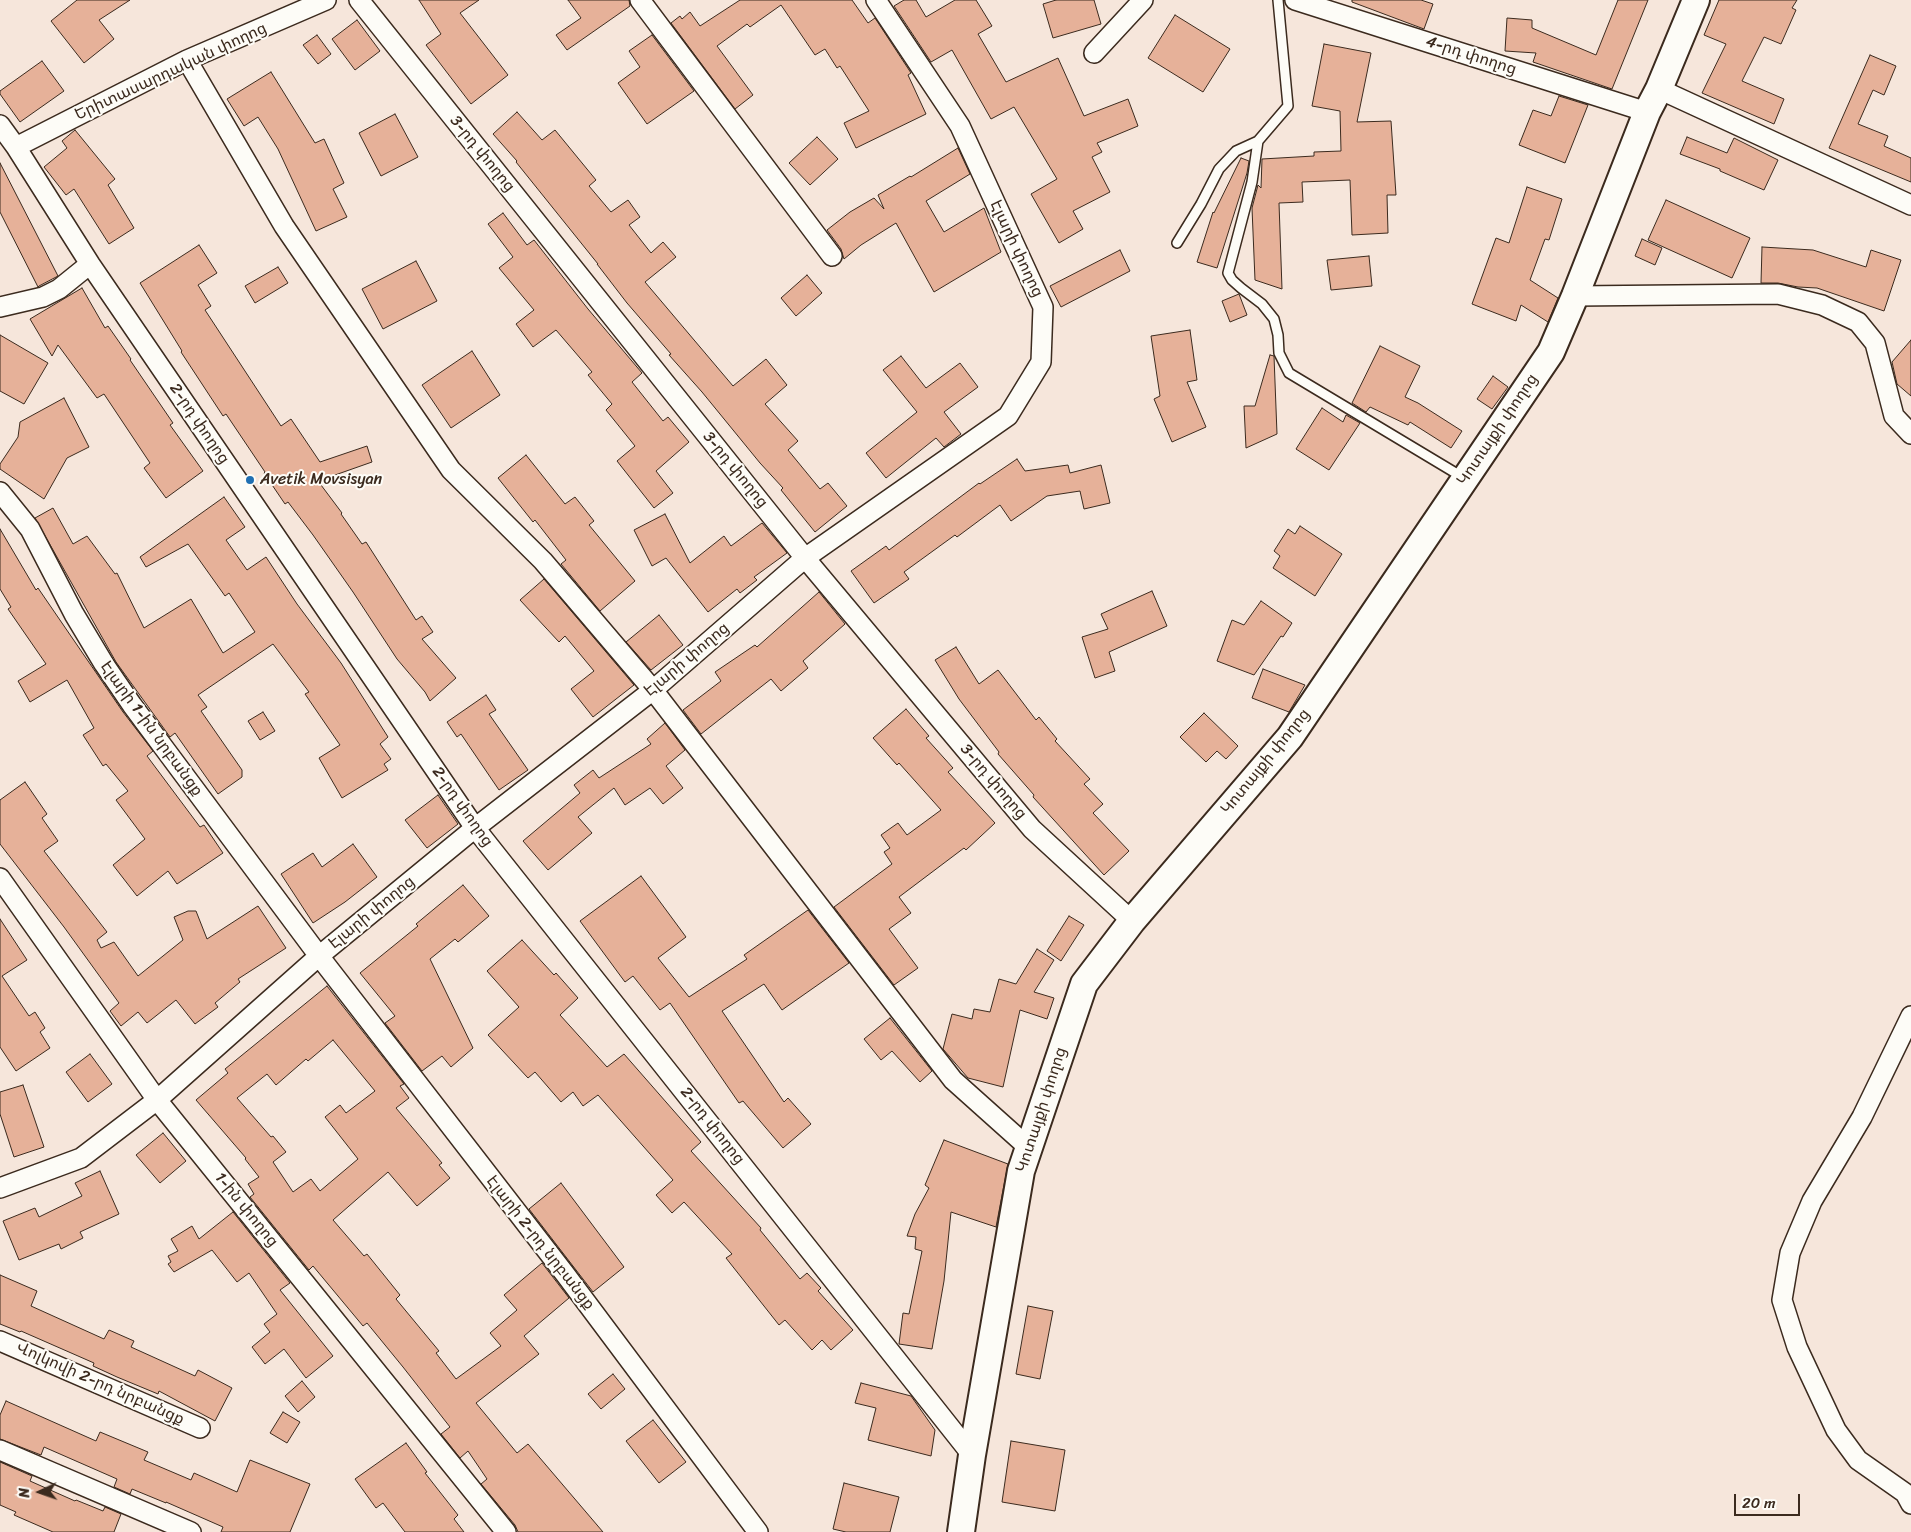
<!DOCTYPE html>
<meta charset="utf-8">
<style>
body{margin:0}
#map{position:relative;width:1911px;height:1532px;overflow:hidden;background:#f6e6db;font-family:Sriracha,sans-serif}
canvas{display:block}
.north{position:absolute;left:15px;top:1467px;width:50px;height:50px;-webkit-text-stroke:4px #fdfcf7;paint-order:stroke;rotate:267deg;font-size:14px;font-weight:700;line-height:20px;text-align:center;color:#3b2a1e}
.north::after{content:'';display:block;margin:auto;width:18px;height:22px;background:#3b2a1e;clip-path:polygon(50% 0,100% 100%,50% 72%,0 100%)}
.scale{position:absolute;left:1734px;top:1494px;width:66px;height:22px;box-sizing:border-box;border:2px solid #3b2a1e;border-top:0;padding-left:6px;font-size:15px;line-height:18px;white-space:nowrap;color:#3b2a1e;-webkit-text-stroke:4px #fdfcf7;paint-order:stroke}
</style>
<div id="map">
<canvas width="1911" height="1532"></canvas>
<div class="north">N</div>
<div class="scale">20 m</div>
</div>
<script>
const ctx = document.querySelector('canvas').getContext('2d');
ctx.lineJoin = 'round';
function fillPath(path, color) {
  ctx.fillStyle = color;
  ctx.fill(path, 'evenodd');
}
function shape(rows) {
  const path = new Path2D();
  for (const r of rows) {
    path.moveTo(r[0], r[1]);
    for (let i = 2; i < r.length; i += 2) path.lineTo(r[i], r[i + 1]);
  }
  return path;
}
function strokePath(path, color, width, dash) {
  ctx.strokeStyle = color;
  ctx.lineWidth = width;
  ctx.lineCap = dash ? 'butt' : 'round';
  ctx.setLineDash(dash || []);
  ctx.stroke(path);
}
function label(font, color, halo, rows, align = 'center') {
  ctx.font = font + ' Sriracha,"Noto Sans Armenian",sans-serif';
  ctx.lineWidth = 4;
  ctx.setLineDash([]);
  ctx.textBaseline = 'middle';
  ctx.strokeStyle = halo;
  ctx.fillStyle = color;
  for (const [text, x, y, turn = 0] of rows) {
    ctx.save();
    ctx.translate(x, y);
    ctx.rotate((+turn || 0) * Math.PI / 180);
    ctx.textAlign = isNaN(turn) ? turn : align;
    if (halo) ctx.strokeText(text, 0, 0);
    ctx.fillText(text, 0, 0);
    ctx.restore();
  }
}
const building = shape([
 [77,0,130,0,99,20,114,39,84,63,51,21,77,0],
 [419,0,479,0,460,13,508,75,471,104,426,45,441,34,419,0],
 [568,0,629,0,630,6,567,50,556,35,581,18,568,0],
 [740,0,852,0,868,23,875,18,911,73,908,75,926,114,856,148,844,123,869,111,840,66,837,68,825,49,815,55,781,5,750,27,747,24,717,46,753,95,735,109,671,23,680,16,682,19,690,12,700,26,740,0],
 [904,0,916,0,926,17,955,0,976,0,992,26,978,34,1006,82,1058,58,1084,116,1128,99,1138,126,1097,143,1102,152,1092,157,1110,192,1073,211,1083,229,1059,243,1031,194,1057,179,1014,107,991,119,952,50,931,62,894,6,904,0],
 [1056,0,1094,0,1101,24,1053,38,1043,4,1056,0],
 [1352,0,1421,0,1433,4,1424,29,1352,2,1352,0],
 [1618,0,1648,0,1612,89,1533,62,1536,53,1505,51,1507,18,1532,20,1532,28,1596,55,1618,0],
 [1719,0,1797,0,1792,8,1796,10,1781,44,1764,37,1742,81,1784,99,1774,124,1702,93,1726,44,1704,35,1719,0],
 [1175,15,1230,49,1203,92,1148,58,1175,15],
 [357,20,380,51,355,70,332,39,357,20],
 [317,35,331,54,318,64,303,45,317,35],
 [652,35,694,91,647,124,618,83,640,67,629,51,652,35],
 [1324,44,1371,53,1357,122,1391,121,1396,195,1387,195,1388,233,1352,235,1350,180,1302,182,1303,202,1279,203,1282,289,1255,280,1252,208,1258,185,1261,188,1262,159,1314,156,1314,152,1341,151,1340,111,1312,106,1324,44],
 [1870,55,1896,66,1884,95,1873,90,1858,124,1888,136,1884,146,1911,158,1911,182,1829,148,1870,55],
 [42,61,64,91,20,122,0,94,0,91,42,61],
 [271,72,315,143,324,139,344,183,333,189,347,217,316,231,278,149,258,117,244,126,227,99,271,72],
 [1559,96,1588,105,1565,163,1519,145,1533,110,1551,116,1559,96],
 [517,112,542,140,555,130,596,180,589,186,611,212,628,200,640,217,629,225,651,253,663,242,676,257,645,282,733,386,766,359,787,385,765,404,798,441,788,450,820,489,828,483,847,506,815,532,781,490,783,488,760,463,702,392,669,355,671,354,627,303,597,264,598,264,516,162,517,161,493,134,517,112],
 [395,114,418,157,381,176,359,133,395,114],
 [75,130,115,179,108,185,134,228,109,244,74,189,66,195,44,167,67,148,62,141,75,130],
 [817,137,838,159,810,185,789,163,817,137],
 [1687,137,1727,153,1734,138,1778,160,1764,190,1720,171,1720,169,1680,154,1687,137],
 [958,148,970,174,926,201,944,232,984,208,1001,252,934,292,896,223,861,245,844,259,841,249,827,230,850,212,874,198,884,209,878,195,910,176,911,177,958,148],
 [1241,158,1249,161,1247,173,1217,268,1197,262,1213,212,1214,213,1241,158],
 [0,163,58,276,39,286,38,287,0,212,0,163],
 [1527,187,1562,199,1549,240,1545,239,1530,280,1558,298,1548,322,1521,305,1516,321,1472,304,1496,238,1509,243,1527,187],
 [1666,200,1750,238,1732,278,1648,240,1666,200],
 [503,213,527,245,534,240,588,309,642,373,632,382,663,421,668,417,689,442,656,471,673,493,654,508,617,461,635,446,606,410,612,404,588,375,592,372,556,330,533,347,516,324,534,310,499,268,513,257,488,224,503,213],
 [1642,239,1662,248,1655,265,1635,256,1642,239],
 [199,245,217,273,198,285,211,306,205,310,281,426,291,419,320,462,367,446,372,462,318,481,342,513,341,514,362,544,366,542,416,620,422,616,433,632,422,639,456,678,430,701,425,692,397,659,353,592,313,535,288,502,285,504,264,473,265,472,226,414,223,416,181,352,182,351,140,283,199,245],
 [1762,247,1813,250,1866,267,1871,250,1901,260,1884,311,1817,288,1798,287,1778,283,1761,283,1762,247],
 [1120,250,1130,271,1061,307,1050,286,1120,250],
 [1369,256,1372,286,1331,290,1327,260,1369,256],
 [416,261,437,301,383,329,362,289,416,261],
 [278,267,288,283,255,303,245,286,278,267],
 [807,275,822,293,796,316,781,298,807,275],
 [82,288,105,328,108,326,131,359,130,360,173,423,170,425,203,471,166,498,144,468,150,463,104,394,97,398,58,345,52,356,30,319,82,288],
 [1239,294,1247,315,1230,322,1222,301,1239,294],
 [1190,330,1197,380,1187,382,1206,427,1172,442,1154,399,1160,396,1151,336,1190,330],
 [0,335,48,363,24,404,0,391,0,335],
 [1911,340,1911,396,1897,384,1892,362,1911,340],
 [1380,346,1420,366,1405,397,1418,403,1462,431,1451,448,1410,422,1408,425,1370,407,1366,412,1352,403,1380,346],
 [472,351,500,395,451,428,422,385,472,351],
 [1270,355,1274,356,1277,434,1246,448,1244,406,1255,406,1270,355],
 [901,356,926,388,960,363,978,387,944,412,961,434,944,447,936,438,886,478,866,453,917,412,883,370,901,356],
 [1493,376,1508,387,1492,409,1477,399,1493,376],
 [64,398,89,447,67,458,44,499,0,469,0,464,18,437,20,422,64,398],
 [1322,408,1343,422,1346,415,1360,423,1329,470,1296,449,1322,408],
 [526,455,565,504,575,497,594,521,589,525,635,581,600,611,561,564,566,560,535,520,533,522,498,478,526,455],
 [1017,459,1025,471,1068,465,1070,473,1101,465,1110,503,1084,509,1080,491,1047,496,1011,521,1000,505,957,537,955,535,904,572,909,579,874,603,851,571,886,546,889,550,979,483,980,484,1017,459],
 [224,497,245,527,226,540,247,570,266,557,297,604,341,663,388,737,380,744,391,759,384,764,388,770,342,798,319,758,340,745,305,694,309,692,273,644,198,695,207,707,201,711,242,770,242,777,218,794,175,733,170,737,116,662,35,518,53,508,73,544,87,536,115,574,117,573,144,628,191,599,223,653,255,632,229,593,225,596,188,544,146,567,140,557,224,497],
 [665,514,690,563,724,536,731,546,762,523,787,553,754,577,757,580,740,593,737,589,708,612,666,558,652,566,634,530,665,514],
 [1300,526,1342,554,1315,596,1273,568,1280,556,1274,551,1288,529,1295,534,1300,526],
 [0,529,36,590,38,588,123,712,153,751,147,756,200,827,204,825,223,853,177,884,168,871,137,896,113,865,145,839,116,800,128,791,106,764,103,766,83,735,94,728,67,680,30,702,18,681,46,664,8,609,11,607,0,589,0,529],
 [544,579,634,685,593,717,571,689,594,671,565,636,559,642,520,600,544,579],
 [1152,591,1167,626,1109,652,1115,671,1095,678,1082,637,1108,629,1101,614,1152,591],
 [819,592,845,624,803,661,808,668,781,691,771,679,701,734,683,710,721,681,715,672,755,645,757,647,819,592],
 [1261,601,1292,623,1283,637,1281,636,1254,675,1217,661,1232,620,1244,625,1261,601],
 [659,615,683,645,651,670,626,642,659,615],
 [956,647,979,684,998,670,1036,720,1039,717,1057,739,1055,741,1090,779,1084,784,1103,804,1093,813,1129,851,1104,875,1033,797,1034,795,998,754,999,752,959,699,935,660,956,647],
 [1263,669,1305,685,1289,712,1252,698,1263,669],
 [486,695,496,710,489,714,528,770,499,790,461,734,457,737,447,722,486,695],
 [906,709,929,736,926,738,953,768,948,772,995,823,966,850,964,848,899,897,911,913,889,929,918,968,894,985,834,907,892,864,884,852,890,848,881,835,898,823,907,835,941,810,899,763,897,765,873,738,906,709],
 [263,712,275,731,260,740,248,721,263,712],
 [1204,713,1238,746,1226,759,1217,751,1206,762,1180,737,1204,713],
 [665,723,685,750,666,766,683,788,663,804,650,788,625,805,614,788,578,817,592,833,548,870,523,841,580,793,574,785,593,770,599,778,651,744,647,739,665,723],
 [25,782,47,814,42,818,58,841,44,851,107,932,97,940,101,948,114,942,138,976,183,940,174,917,188,911,196,911,207,939,258,906,286,948,238,979,240,982,215,1003,218,1007,195,1024,176,1000,147,1023,138,1012,121,1026,110,1011,119,1003,64,927,0,844,0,800,25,782],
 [438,795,458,824,427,848,405,820,438,795],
 [353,844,377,877,345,902,313,923,281,874,313,853,322,867,353,844],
 [641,876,686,937,658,958,689,997,747,959,744,955,808,910,849,963,782,1010,764,984,722,1011,784,1102,788,1098,811,1124,783,1148,743,1101,739,1103,670,1003,660,1010,633,976,625,982,580,921,641,876],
 [463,885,489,916,458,942,455,939,430,959,473,1048,451,1067,442,1056,422,1071,385,1023,395,1016,360,973,418,926,416,924,463,885],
 [1069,916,1084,925,1061,961,1047,951,1069,916],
 [0,919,27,960,2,976,29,1016,35,1012,45,1028,40,1032,50,1048,16,1071,0,1047,0,919],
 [522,940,554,975,556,973,578,998,560,1015,607,1067,624,1054,701,1142,691,1151,761,1228,760,1230,800,1279,807,1273,821,1288,818,1291,853,1330,831,1350,822,1340,812,1350,785,1320,779,1325,726,1258,732,1254,684,1202,672,1213,656,1195,673,1180,598,1095,583,1106,573,1092,561,1102,535,1072,528,1078,488,1035,519,1007,487,971,522,940],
 [1037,949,1054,960,1034,992,1054,998,1047,1019,1020,1010,1003,1087,968,1078,943,1049,952,1014,972,1019,974,1009,990,1012,999,979,1016,984,1037,949],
 [327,986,404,1084,400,1086,409,1098,396,1108,442,1163,439,1165,450,1178,417,1206,388,1172,333,1220,364,1256,367,1254,400,1295,396,1299,439,1351,436,1353,456,1379,501,1346,490,1333,517,1310,504,1295,542,1263,569,1298,524,1336,539,1354,476,1403,517,1453,528,1444,603,1532,518,1532,515,1525,481,1484,487,1479,468,1451,460,1458,441,1434,450,1427,403,1367,367,1323,363,1326,313,1266,309,1270,250,1197,254,1194,248,1184,259,1177,245,1159,246,1158,196,1100,228,1073,225,1069,327,986],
 [333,1040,375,1091,346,1113,340,1105,325,1117,358,1159,320,1191,311,1179,293,1192,273,1162,286,1152,273,1136,271,1137,237,1098,267,1074,276,1085,306,1059,308,1061,333,1040],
 [890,1018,932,1071,920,1082,892,1051,881,1060,864,1039,890,1018],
 [90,1054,112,1084,88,1102,66,1072,90,1054],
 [23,1085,44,1147,14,1157,0,1114,0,1092,23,1085],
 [163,1133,186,1161,160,1183,136,1155,163,1133],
 [944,1140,1008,1164,996,1227,951,1212,944,1281,932,1349,899,1344,903,1313,909,1314,922,1251,915,1249,916,1237,907,1236,915,1214,929,1188,925,1185,944,1140],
 [100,1171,119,1214,80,1232,83,1238,61,1249,59,1244,19,1260,3,1221,35,1208,39,1217,82,1196,75,1183,100,1171],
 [561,1183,624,1267,593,1292,529,1209,561,1183],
 [233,1212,290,1283,280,1290,333,1356,306,1378,284,1349,265,1364,252,1347,270,1332,264,1324,277,1314,249,1273,237,1282,212,1250,174,1272,168,1264,171,1262,168,1256,178,1251,171,1239,192,1226,199,1239,233,1212],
 [0,1275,37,1291,31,1306,104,1339,109,1330,134,1341,131,1347,195,1376,198,1370,232,1388,215,1421,159,1391,158,1394,117,1377,93,1366,94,1363,21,1331,20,1332,0,1324,0,1275],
 [1028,1306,1053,1311,1040,1379,1016,1374,1028,1306],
 [613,1374,625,1389,601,1409,588,1394,613,1374],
 [302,1381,315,1397,298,1412,285,1396,302,1381],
 [861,1383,911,1396,935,1430,931,1456,868,1440,876,1408,855,1403,861,1383],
 [6,1401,96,1441,100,1432,148,1452,144,1460,191,1480,194,1473,237,1492,250,1460,310,1484,290,1532,221,1532,223,1527,166,1502,166,1503,132,1489,130,1494,114,1487,117,1479,44,1447,41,1455,0,1439,0,1415,6,1401],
 [283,1412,300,1422,287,1443,270,1433,283,1412],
 [653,1420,686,1462,659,1483,626,1441,653,1420],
 [1011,1441,1065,1450,1055,1511,1002,1502,1011,1441],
 [406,1443,427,1472,425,1473,458,1515,454,1519,464,1532,405,1532,383,1503,376,1508,355,1479,406,1443],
 [0,1462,32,1476,30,1481,75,1501,76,1500,103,1511,105,1507,121,1514,114,1532,53,1532,14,1515,16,1512,0,1505,0,1462],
 [844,1483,899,1497,890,1532,846,1532,833,1529,844,1483]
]);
const lane = shape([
 [1278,0,1288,106,1258,141,1252,182,1228,273,1232,280,1241,288,1262,304,1274,319,1278,335,1279,353,1289,373,1464,478],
 [1177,243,1201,204,1219,169,1236,151,1258,141]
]);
const street = shape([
 [359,0,805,558,1032,829,1132,921],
 [640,0,832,256],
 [1295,0,1647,112],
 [1094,53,1143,0],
 [187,60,284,226,451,470,543,561,653,690,953,1080,1029,1148],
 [1659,89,1911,205],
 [0,125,16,147,90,264,475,828,972,1455],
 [16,147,187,60,326,0],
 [1575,296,1778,294,1822,305,1858,322,1875,343,1894,416,1911,434],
 [0,307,43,297,59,289,90,264],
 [0,492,30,529,74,614,104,664,132,705,319,956,565,1274,758,1532],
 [0,878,157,1100,506,1532],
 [1911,1016,1862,1117,1812,1201,1790,1253,1782,1300,1797,1347,1836,1430,1858,1460,1905,1493,1911,1504],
 [0,1188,81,1158,157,1100,319,956,475,828,653,690,805,558,1008,416,1041,362,1043,307,960,126,876,0],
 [0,1341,200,1428],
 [0,1450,191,1532]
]);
const secondary = shape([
 [961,1532,972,1455,1021,1171,1084,984,1132,921,1290,737,1551,352,1575,296,1647,112,1659,89,1696,0]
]);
const markers = [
 [250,480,5,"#1f6fb2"]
];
const streetNames = [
 ["4-րդ փողոց",1471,56,18],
 ["Երիտասարդական փողոց",171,72,-25],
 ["3-րդ փողոց",482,154,51],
 ["Էլարի փողոց",1016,249,65],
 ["2-րդ փողոց",199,424,56],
 ["Կոտայքի փողոց",1498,430,-56],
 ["3-րդ փողոց",735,470,51],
 ["Էլարի փողոց",687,660,-40],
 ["Էլարի 1-ին նրբանցք",151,729,54],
 ["Կոտայքի փողոց",1266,762,-51],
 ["3-րդ փողոց",993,782,50],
 ["2-րդ փողոց",462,807,55],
 ["Էլարի փողոց",372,913,-39],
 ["Կոտայքի փողոց",1042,1110,-72],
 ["2-րդ փողոց",712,1126,52],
 ["1-ին փողոց",246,1210,51],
 ["Էլարի 2-րդ նրբանցք",540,1243,52],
 ["Վոլկովի 2-րդ նրբանցք",100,1384,24]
];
const poiNames = [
 ["Avetik Movsisyan",260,480]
];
fillPath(building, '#e6b199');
strokePath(building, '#3b2a1e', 1);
strokePath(lane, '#3b2a1e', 12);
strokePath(street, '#3b2a1e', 22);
strokePath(secondary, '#3b2a1e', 30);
strokePath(lane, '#fdfcf7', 9);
strokePath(street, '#fdfcf7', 19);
strokePath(secondary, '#fdfcf7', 26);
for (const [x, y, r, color] of markers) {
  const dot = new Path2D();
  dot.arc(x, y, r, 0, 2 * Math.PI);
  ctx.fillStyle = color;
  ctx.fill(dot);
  strokePath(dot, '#fdfcf7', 2);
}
label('16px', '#3b2a1e', '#fdfcf7', streetNames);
label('16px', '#3b2a1e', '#fdfcf7', poiNames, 'left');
</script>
